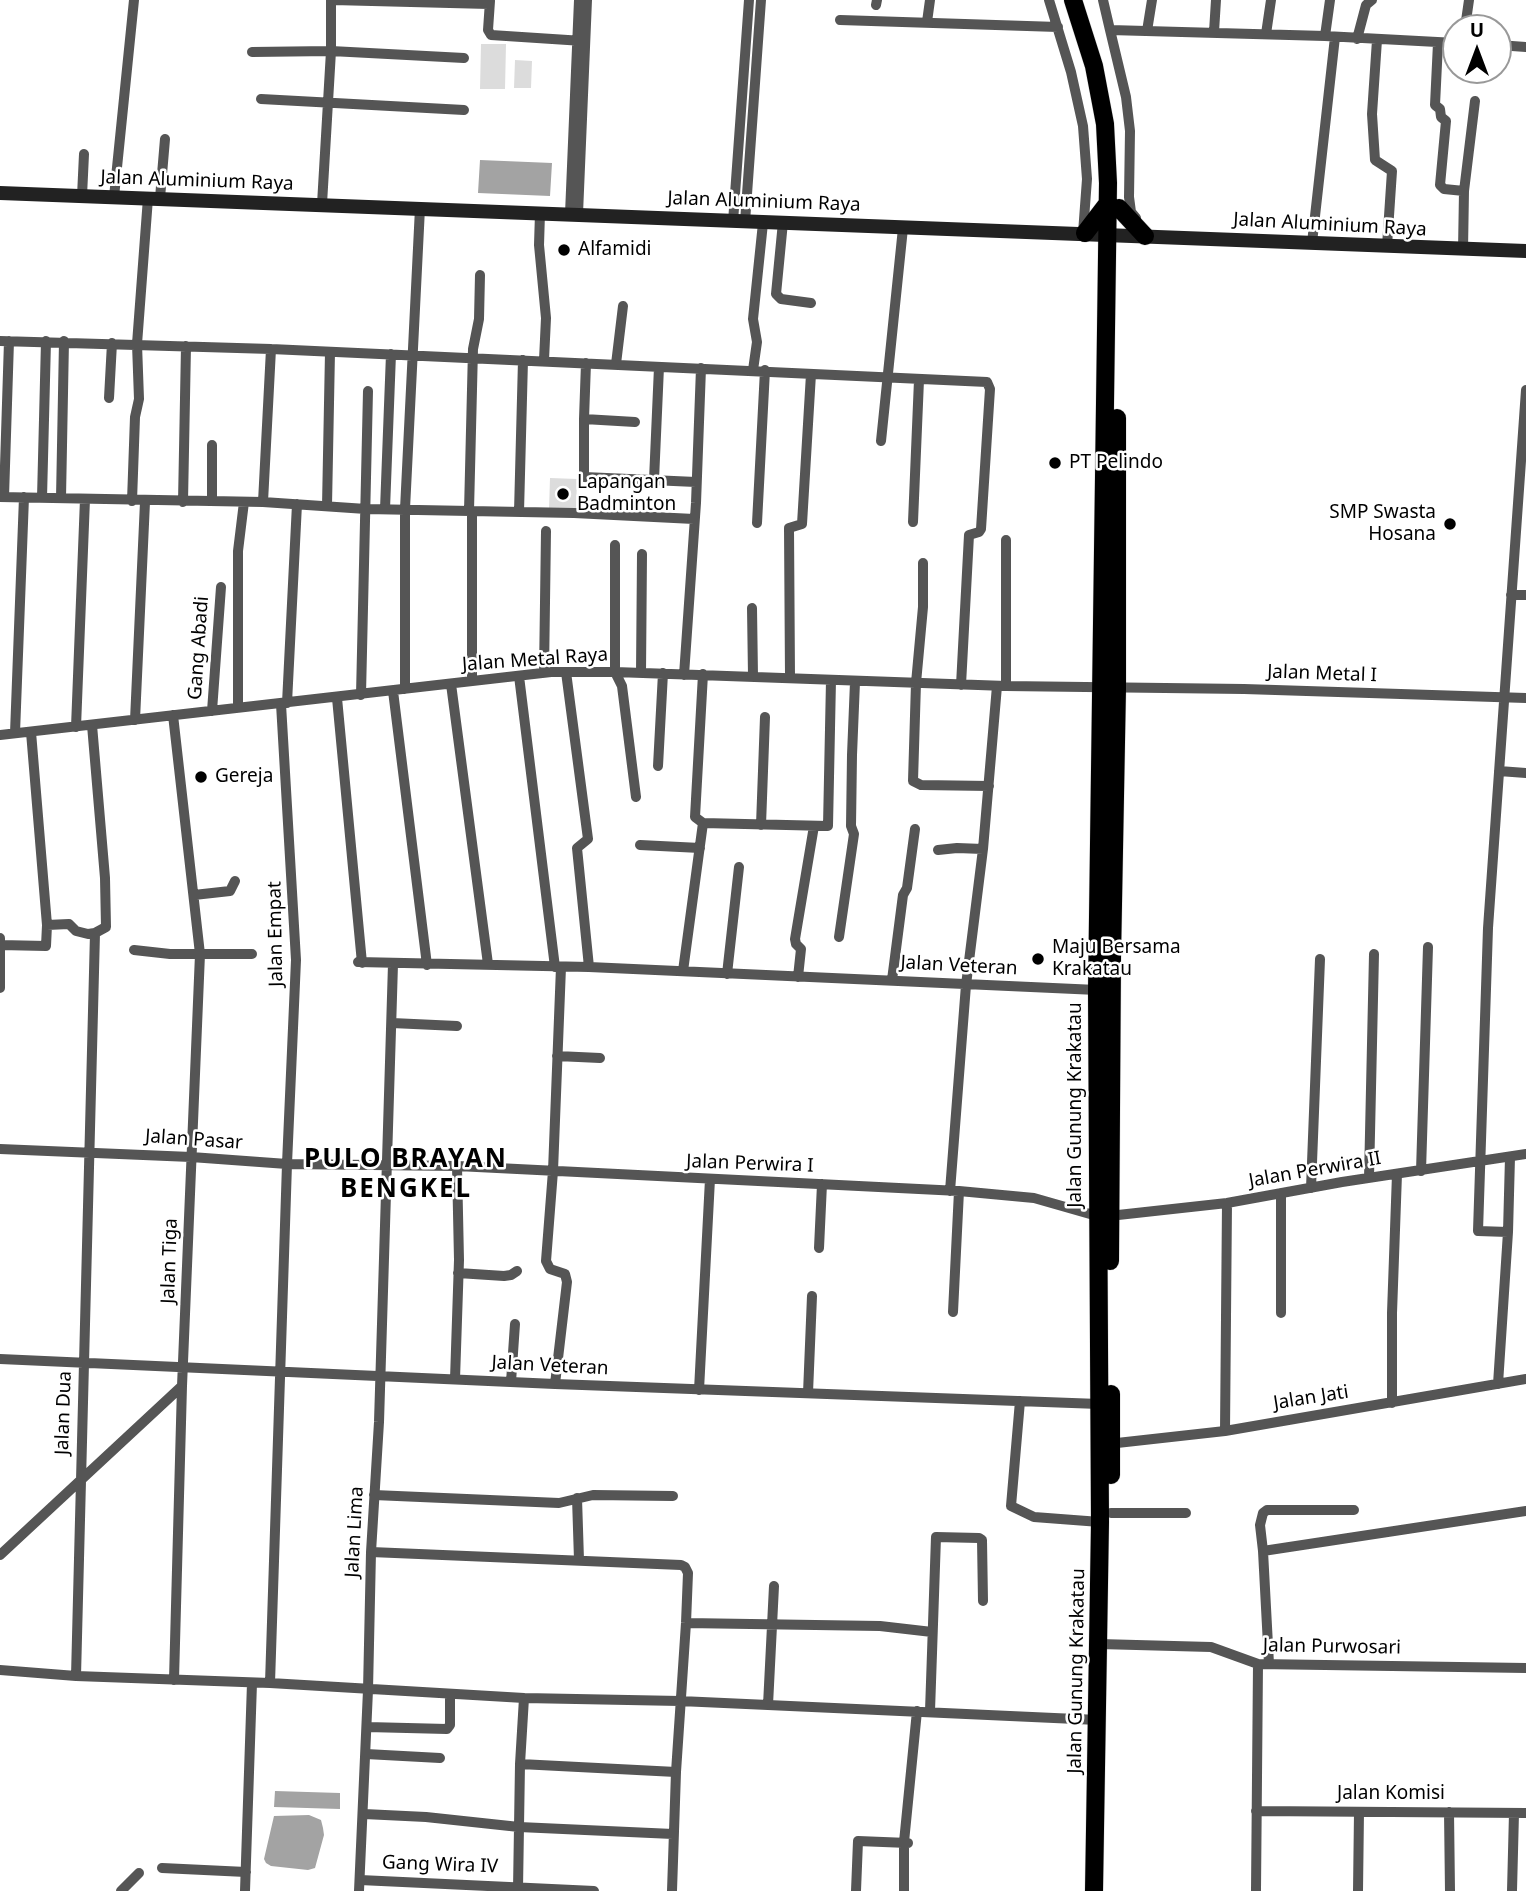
<!DOCTYPE html>
<style>
body{margin:0}
#map{position:relative;width:1526px;height:1891px;overflow:hidden;background:#fff;font-family:"Noto Sans",sans-serif}
canvas{display:block}
.north{position:absolute;left:1442px;top:14px;width:70px;height:70px;box-sizing:border-box;background:#fff;border:2px solid #999;border-radius:50%;rotate:0deg;font-size:19px;font-weight:700;line-height:28px;text-align:center;color:#000}
.north::after{content:'';display:block;margin:auto;width:24px;height:32px;background:#000;clip-path:polygon(50% 0,100% 100%,50% 72%,0 100%)}
</style>
<div id="map">
<canvas width="1526" height="1891"></canvas>
<div class="north">U</div>
</div>
<script>
const ctx = document.querySelector('canvas').getContext('2d');
ctx.lineJoin = 'round';
function fillPath(path, color) {
  ctx.fillStyle = color;
  ctx.fill(path, 'evenodd');
}
function shape(rows) {
  const path = new Path2D();
  for (const r of rows) {
    path.moveTo(r[0], r[1]);
    for (let i = 2; i < r.length; i += 2) path.lineTo(r[i], r[i + 1]);
  }
  return path;
}
function strokePath(path, color, width, dash) {
  ctx.strokeStyle = color;
  ctx.lineWidth = width;
  ctx.lineCap = dash ? 'butt' : 'round';
  ctx.setLineDash(dash || []);
  ctx.stroke(path);
}
function label(font, color, halo, rows, align = 'center') {
  ctx.font = font + ' "Noto Sans",sans-serif';
  ctx.lineWidth = 5;
  ctx.setLineDash([]);
  ctx.textBaseline = 'middle';
  ctx.strokeStyle = halo;
  ctx.fillStyle = color;
  for (const [text, x, y, turn = 0] of rows) {
    ctx.save();
    ctx.translate(x, y);
    ctx.rotate((+turn || 0) * Math.PI / 180);
    ctx.textAlign = isNaN(turn) ? turn : align;
    if (halo) ctx.strokeText(text, 0, 0);
    ctx.fillText(text, 0, 0);
    ctx.restore();
  }
}
const green = shape([
 [481,44,506,44,505,89,480,89],
 [515,60,532,61,531,88,514,88],
 [550,478,577,479,576,511,549,510]
]);
const water = shape([
 [480,160,552,163,550,196,478,193],
 [275,1791,340,1793,340,1809,274,1807],
 [309,1815,321,1820,323,1828,324,1835,315,1868,308,1870,271,1866,266,1863,264,1859,274,1816]
]);
const street = shape([
 [333,0,489,4],
 [1049,0,1071,72,1083,126,1087,179,1083,233],
 [1103,0,1110,30,1325,36,1456,43],
 [490,1,488,30,491,35,583,41],
 [876,5,877,0],
 [840,20,1058,27],
 [927,22,930,0],
 [1465,28,1469,0],
 [1110,30,1126,97,1130,131,1129,197,1131,212,1136,218],
 [1147,31,1152,0],
 [1214,32,1216,0],
 [1266,34,1271,0],
 [1325,36,1330,0],
 [1357,39,1366,5,1372,0],
 [1377,40,1372,114,1375,160,1392,171,1387,246],
 [1438,43,1435,105,1440,109,1441,117,1446,121,1440,185,1444,189,1464,191,1463,250],
 [1498,45,1526,47],
 [252,52,331,51,464,58],
 [261,99,464,110],
 [1464,191,1475,101],
 [82,196,84,154],
 [114,197,134,0],
 [160,198,165,139],
 [322,204,331,51,331,0],
 [540,213,539,245,546,318,544,360],
 [570,214,579,0],
 [578,214,587,0],
 [733,222,749,0],
 [745,222,761,0],
 [783,222,776,294,781,299,811,303],
 [1312,243,1335,37],
 [0,341,271,349,987,382,990,389,981,529,979,532,969,535,961,685],
 [616,364,623,306],
 [753,370,757,342,753,319,763,223],
 [109,398,112,343],
 [584,419,586,363],
 [635,422,584,419,584,477,696,482],
 [881,441,903,228],
 [654,480,659,367],
 [0,497,263,502,366,509,574,513,694,519],
 [4,497,9,341],
 [42,498,46,341],
 [61,498,64,341],
 [132,501,135,417,139,399,137,344,148,198],
 [212,501,212,445],
 [183,502,186,346],
 [263,502,271,349],
 [327,506,330,352],
 [385,509,391,354],
 [469,511,473,349,479,319,480,275],
 [472,511,472,681],
 [519,512,523,360],
 [913,522,919,380],
 [757,523,765,370],
 [615,545,615,672,622,686,636,797],
 [923,563,923,607,916,683,913,781,921,785,989,786],
 [1511,595,1526,595],
 [752,608,753,676],
 [566,672,588,839,577,848,589,967],
 [544,673,546,531],
 [641,673,642,554],
 [703,674,695,817,703,823],
 [684,675,696,503,701,368],
 [519,676,555,967],
 [790,677,789,528,802,524,811,374],
 [451,684,488,964],
 [1006,686,1006,540],
 [405,689,405,509,420,208],
 [393,691,427,965],
 [361,695,368,391],
 [337,698,362,963],
 [287,703,297,504],
 [238,707,238,551,244,502],
 [212,711,221,587],
 [173,715,200,954,182,1386,174,1680],
 [135,720,145,502],
 [76,727,85,499],
 [15,733,24,497],
 [0,735,551,672,615,672,1006,686,1244,689,1526,698],
 [658,766,663,673],
 [1499,771,1526,773],
 [703,823,828,826,831,680],
 [761,825,765,717],
 [640,845,700,848],
 [938,850,957,848,983,849],
 [194,895,230,891,235,881],
 [47,925,69,924,76,931,88,934,95,933,106,927,105,878,92,725],
 [839,937,854,834,851,826,852,755,855,682],
 [0,938,0,988],
 [0,945,46,946,47,925,31,732],
 [134,950,170,954,252,954],
 [358,962,589,967,1097,990],
 [683,971,703,823],
 [727,974,739,867],
 [798,977,801,949,796,944,795,939,814,826],
 [892,980,903,895,907,888,915,829],
 [392,1023,457,1026],
 [557,1056,600,1058],
 [0,1149,191,1157,287,1164,457,1166,959,1191,1034,1198,1097,1216,1109,1216,1227,1203,1342,1182,1526,1154],
 [1421,1171,1428,947],
 [1369,1178,1374,954],
 [1311,1188,1320,959],
 [950,1191,966,985,983,849,997,686],
 [1508,1232,1478,1231,1488,928,1526,390],
 [819,1248,822,1184],
 [458,1273,504,1276,511,1275,517,1271],
 [953,1312,959,1191],
 [1281,1313,1281,1193],
 [0,1359,555,1384,1099,1404],
 [455,1379,459,1260,457,1166],
 [511,1382,515,1324],
 [555,1384,567,1282,565,1274,550,1269,546,1261,553,1171,561,967],
 [1498,1384,1508,1232,1510,1157],
 [699,1390,710,1179],
 [808,1393,812,1296],
 [1020,1401,1011,1506,1034,1517,1100,1522],
 [1392,1403,1392,1313,1397,1174],
 [1225,1431,1227,1203],
 [1108,1444,1225,1431,1526,1379],
 [374,1495,559,1503,593,1495,673,1496],
 [577,1498,579,1560],
 [1111,1513,1186,1513],
 [1263,1551,1260,1525,1263,1513,1267,1510,1354,1510],
 [371,1552,681,1565,685,1567,688,1573,686,1623,676,1772,672,1891],
 [0,1555,182,1386],
 [686,1623,880,1626,932,1632],
 [1099,1644,1211,1647,1258,1664,1526,1668],
 [1269,1664,1263,1551,1526,1511],
 [0,1670,76,1676,270,1683,524,1698,680,1701,1098,1720],
 [76,1676,95,933],
 [270,1683,287,1164,296,960,281,704],
 [768,1705,774,1586],
 [930,1711,936,1537,979,1538,982,1540,983,1601],
 [367,1727,447,1729,450,1725,450,1694],
 [366,1754,440,1758],
 [520,1764,676,1772],
 [1256,1811,1526,1813],
 [1449,1812,1450,1891],
 [364,1814,426,1817,519,1827,673,1834],
 [162,1868,246,1872],
 [360,1880,594,1891],
 [518,1889,520,1764,524,1698],
 [121,1891,139,1873],
 [245,1891,252,1683],
 [359,1891,368,1690,371,1552,379,1422,393,964],
 [856,1891,858,1841,908,1843],
 [904,1891,904,1842,917,1711],
 [1256,1891,1258,1664],
 [1358,1891,1359,1812],
 [1512,1891,1514,1813]
]);
const secondary = shape([
 [0,193,1526,251]
]);
const highway = shape([
 [1073,0,1094,66,1105,124,1108,183,1097,990,1100,1522,1094,1891],
 [1119,208,1145,236],
 [1085,233,1108,203],
 [1110,1261,1112,958,1117,688,1117,418],
 [1111,1394,1111,1475]
]);
const markers = [
 [564,250,7,"#000"],
 [1055,463,7,"#000"],
 [563,494,7,"#000"],
 [1450,524,7,"#000"],
 [201,777,7,"#000"],
 [1038,959,7,"#000"]
];
const streetNames = [
 ["Jalan Aluminium Raya",197,181,2],
 ["Jalan Aluminium Raya",764,202,2],
 ["Jalan Aluminium Raya",1330,225,3],
 ["Gang Abadi",199,648,-86],
 ["Jalan Metal Raya",535,660,-4],
 ["Jalan Metal I",1322,674,2],
 ["Jalan Empat",276,934,-91],
 ["Jalan Veteran",959,966,3],
 ["Jalan Gunung Krakatau",1076,1105,-90],
 ["Jalan Pasar",194,1140,4],
 ["Jalan Perwira I",750,1164,2],
 ["Jalan Perwira II",1315,1170,-10],
 ["Jalan Tiga",170,1261,-88],
 ["Jalan Veteran",550,1366,3],
 ["Jalan Jati",1311,1398,-9],
 ["Jalan Dua",64,1413,-88],
 ["Jalan Lima",355,1532,-87],
 ["Jalan Purwosari",1332,1647,1],
 ["Jalan Gunung Krakatau",1077,1671,-89],
 ["Jalan Komisi",1391,1794],
 ["Gang Wira IV",440,1865,2]
];
const poiNames = [
 ["Alfamidi",578,250],
 ["PT Pelindo",1069,463],
 ["Lapangan",577,483],
 ["Badminton",577,505],
 ["SMP Swasta",1436,513,"right"],
 ["Hosana",1436,535,"right"],
 ["Gereja",215,777],
 ["Maju Bersama",1052,948],
 ["Krakatau",1052,970]
];
const districtNames = [
 ["PULO BRAYAN",406,1160],
 ["BENGKEL",406,1190]
];
fillPath(green, '#dcdcdc');
fillPath(water, '#a3a3a3');
strokePath(highway, '#dbdbdb', 19);
strokePath(street, '#555', 10);
strokePath(secondary, '#222', 14);
strokePath(highway, '#000', 18);
for (const [x, y, r, color] of markers) {
  const dot = new Path2D();
  dot.arc(x, y, r, 0, 2 * Math.PI);
  ctx.fillStyle = color;
  ctx.fill(dot);
  strokePath(dot, '#fff', 2.5);
}
label('19px', '#000', '#fff', streetNames);
label('19px', '#000', '#fff', poiNames, 'left');
ctx.letterSpacing = '2px';
label('bold 26px', '#000', '#fff', districtNames);
ctx.letterSpacing = '0px';
</script>
